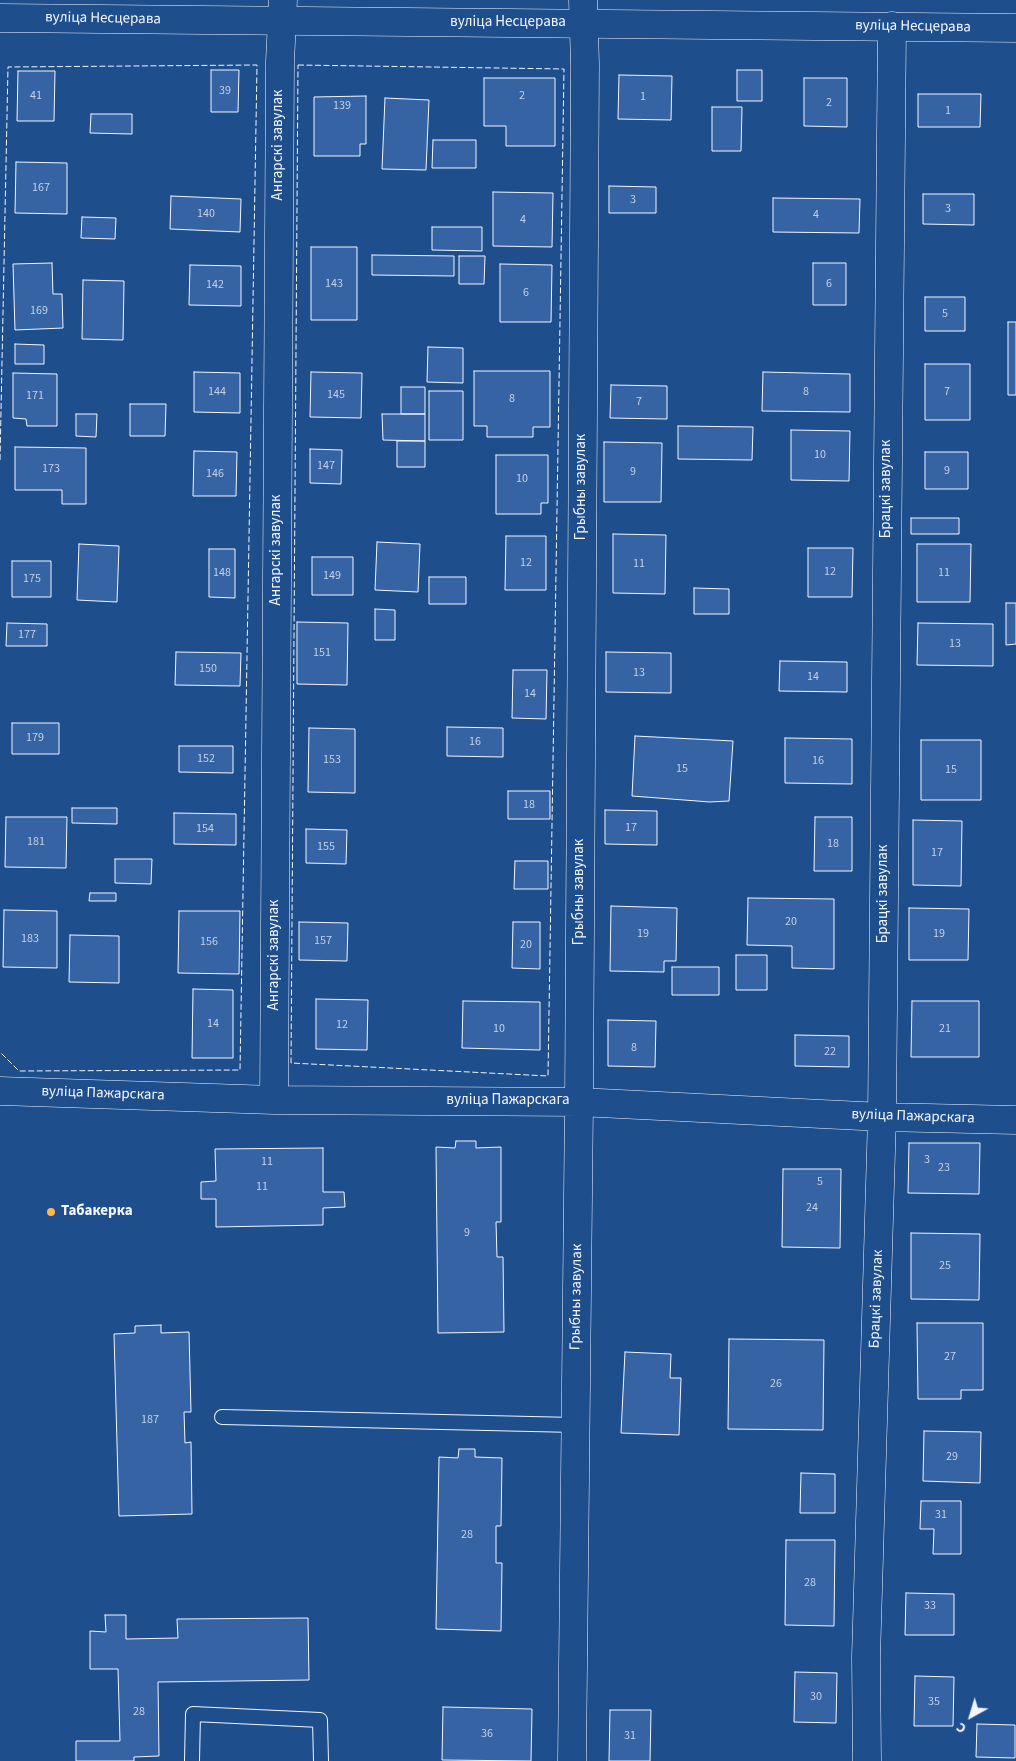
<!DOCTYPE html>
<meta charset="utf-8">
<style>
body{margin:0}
#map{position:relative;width:1016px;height:1761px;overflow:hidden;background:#1f4e8c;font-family:"Source Sans 3",sans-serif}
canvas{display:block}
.north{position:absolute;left:946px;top:1691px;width:50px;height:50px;-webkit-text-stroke:4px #1f4e8c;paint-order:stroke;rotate:219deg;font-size:14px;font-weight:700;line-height:20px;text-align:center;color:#f2f6ff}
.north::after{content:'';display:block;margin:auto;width:18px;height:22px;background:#f2f6ff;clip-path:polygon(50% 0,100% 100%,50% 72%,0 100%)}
</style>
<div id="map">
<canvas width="1016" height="1761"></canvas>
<div class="north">С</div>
</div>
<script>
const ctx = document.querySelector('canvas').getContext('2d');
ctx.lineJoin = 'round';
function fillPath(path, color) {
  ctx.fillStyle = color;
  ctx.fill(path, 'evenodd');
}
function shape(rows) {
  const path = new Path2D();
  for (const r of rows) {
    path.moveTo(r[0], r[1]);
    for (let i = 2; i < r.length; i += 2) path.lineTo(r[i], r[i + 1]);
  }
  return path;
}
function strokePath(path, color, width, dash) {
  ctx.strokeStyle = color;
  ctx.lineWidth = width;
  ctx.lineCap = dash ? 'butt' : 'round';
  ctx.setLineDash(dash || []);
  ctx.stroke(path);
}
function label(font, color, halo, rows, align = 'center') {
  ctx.font = font + ' "Source Sans 3",sans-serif';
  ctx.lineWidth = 4;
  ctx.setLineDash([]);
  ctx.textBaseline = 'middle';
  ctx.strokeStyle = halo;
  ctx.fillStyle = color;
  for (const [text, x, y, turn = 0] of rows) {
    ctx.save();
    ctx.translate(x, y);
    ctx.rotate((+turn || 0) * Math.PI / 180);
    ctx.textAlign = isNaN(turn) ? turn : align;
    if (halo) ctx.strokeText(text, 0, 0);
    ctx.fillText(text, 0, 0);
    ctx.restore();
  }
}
const building = shape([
 [211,70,239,70,238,112,211,112,211,70],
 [737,70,762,70,762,101,737,101,737,70],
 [18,71,55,71,54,121,17,121,18,71],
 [619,75,672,76,671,120,618,119,619,75],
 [484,78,555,78,555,146,506,146,506,126,484,126,484,78],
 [804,78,847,78,847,127,804,126,804,78],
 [918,94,981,94,980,127,918,127,918,94],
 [366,96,366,144,360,144,360,156,314,156,314,97,366,96],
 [385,98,429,100,426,170,382,169,385,98],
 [712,107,742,107,741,151,712,151,712,107],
 [91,114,132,114,132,134,90,133,91,114],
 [433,140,476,140,476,168,432,168,433,140],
 [16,162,67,163,67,214,15,213,16,162],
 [609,186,656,187,656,213,609,213,609,186],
 [493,192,553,193,552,247,493,246,493,192],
 [923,194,974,194,974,225,923,224,923,194],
 [171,196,241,199,240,232,170,229,171,196],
 [773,198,860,199,859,233,773,232,773,198],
 [82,217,116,218,115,239,81,238,82,217],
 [432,227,482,227,482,251,432,250,432,227],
 [311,247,357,247,357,320,311,320,311,247],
 [372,255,454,256,454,276,372,275,372,255],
 [459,256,485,256,484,284,459,284,459,256],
 [52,263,53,294,62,294,63,328,15,330,13,264,52,263],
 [813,263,846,263,846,305,813,305,813,263],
 [500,264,552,265,551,322,500,322,500,264],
 [190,265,241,266,241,306,189,305,190,265],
 [83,280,124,281,123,340,82,339,83,280],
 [925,297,965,297,965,331,925,331,925,297],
 [1008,322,1016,322,1016,395,1008,395,1008,322],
 [15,344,44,345,44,364,15,364,15,344],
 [428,347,463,348,463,383,427,382,428,347],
 [925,364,970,364,970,420,925,420,925,364],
 [474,371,550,371,550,427,533,427,533,437,487,437,487,426,474,426,474,371],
 [194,372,240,373,240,413,194,412,194,372],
 [311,372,362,373,361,418,310,417,311,372],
 [763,372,850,374,850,412,762,411,763,372],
 [13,373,57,374,57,426,27,426,26,419,13,418,13,373],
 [611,385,667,386,667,419,610,418,611,385],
 [401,387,425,387,425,414,401,414,401,387],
 [429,391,463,391,463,440,429,440,429,391],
 [130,404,166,404,165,436,130,436,130,404],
 [76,414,97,414,96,437,76,436,76,414],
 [382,414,425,414,425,441,383,440,382,414],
 [678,426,753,427,752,460,678,459,678,426],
 [791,430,850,431,849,481,791,480,791,430],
 [397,441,425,441,425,467,397,467,397,441],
 [604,442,662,443,661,502,604,502,604,442],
 [15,447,86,448,86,504,62,504,62,490,15,490,15,447],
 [310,449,342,450,341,484,310,483,310,449],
 [194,451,237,452,236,496,193,496,194,451],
 [925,452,968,452,968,489,925,489,925,452],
 [496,455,548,455,548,503,541,503,541,514,496,514,496,455],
 [911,518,959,518,959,534,911,534,911,518],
 [613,534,666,535,665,594,613,593,613,534],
 [506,536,546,536,546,590,505,590,506,536],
 [377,542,420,544,418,592,375,590,377,542],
 [79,544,119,546,117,602,77,600,79,544],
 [917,544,971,544,970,602,917,602,917,544],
 [808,548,853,548,852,597,808,597,808,548],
 [209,549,235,549,235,598,209,597,209,549],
 [312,557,353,557,353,595,312,595,312,557],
 [12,561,51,561,51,597,12,597,12,561],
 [429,577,466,577,466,604,429,604,429,577],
 [694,588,729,589,729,614,694,614,694,588],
 [1006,603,1016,603,1016,644,1006,645,1006,603],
 [375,609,395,610,395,640,375,640,375,609],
 [297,622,348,623,347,685,297,684,297,622],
 [7,623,47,624,47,646,6,646,7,623],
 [918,623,993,624,993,666,917,665,918,623],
 [176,652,241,653,240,686,175,685,176,652],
 [606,652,671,653,671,693,606,692,606,652],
 [780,661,847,662,847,692,779,691,780,661],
 [513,670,547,670,546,719,512,718,513,670],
 [12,723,59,723,59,754,12,754,12,723],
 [447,727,503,728,503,757,447,756,447,727],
 [309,728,355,729,355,793,308,792,309,728],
 [635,736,733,741,729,801,710,802,632,796,635,736],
 [785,738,852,739,852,784,785,783,785,738],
 [921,740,981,740,981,800,921,800,921,740],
 [179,746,233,746,233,773,179,772,179,746],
 [508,791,550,791,550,819,508,819,508,791],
 [72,808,117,808,117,824,72,823,72,808],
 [605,810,657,811,657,845,605,844,605,810],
 [174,813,236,814,236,845,174,844,174,813],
 [6,817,67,817,66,868,5,867,6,817],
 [815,817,852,817,852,871,814,871,815,817],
 [913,820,962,821,961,886,913,885,913,820],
 [306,829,347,830,346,864,306,863,306,829],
 [115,859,152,859,151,884,115,883,115,859],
 [515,861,548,861,548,889,514,889,515,861],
 [90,893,116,893,116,901,89,901,90,893],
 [748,898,834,899,834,969,792,968,792,946,747,945,748,898],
 [611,906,677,908,676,961,664,961,664,972,610,971,611,906],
 [909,908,969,909,968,960,909,960,909,908],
 [4,910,57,911,57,968,3,967,4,910],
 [179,911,240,911,239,974,178,973,179,911],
 [299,922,348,923,347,961,299,960,299,922],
 [513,922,540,922,540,969,512,968,513,922],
 [70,935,119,936,119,983,69,982,70,935],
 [736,955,767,955,767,990,736,990,736,955],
 [672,967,719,967,719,995,672,995,672,967],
 [193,989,233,990,233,1058,192,1058,193,989],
 [316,999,368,1000,367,1050,316,1049,316,999],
 [463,1001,540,1002,540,1050,462,1048,463,1001],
 [912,1001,979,1001,979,1057,911,1057,912,1001],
 [608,1020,656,1021,655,1067,608,1066,608,1020],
 [795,1035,849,1036,849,1067,795,1066,795,1035],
 [456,1141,476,1141,476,1148,501,1147,501,1222,496,1222,497,1257,503,1257,504,1332,438,1333,436,1147,455,1148,456,1141],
 [909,1143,980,1143,979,1194,908,1193,909,1143],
 [323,1148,323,1192,344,1192,345,1207,323,1208,323,1225,216,1227,216,1199,201,1199,201,1182,216,1181,215,1149,323,1148],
 [783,1169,841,1169,840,1248,782,1247,783,1169],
 [911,1233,980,1234,979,1300,911,1299,911,1233],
 [917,1323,983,1323,983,1390,961,1390,961,1399,918,1399,917,1323],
 [161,1325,161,1333,189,1332,191,1412,184,1412,185,1443,191,1442,192,1514,119,1516,114,1334,135,1333,135,1326,161,1325],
 [729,1339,824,1340,823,1430,728,1429,729,1339],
 [625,1352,671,1354,670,1378,681,1378,679,1435,621,1433,625,1352],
 [924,1431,981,1432,980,1483,923,1481,924,1431],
 [459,1449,475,1449,475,1457,502,1458,501,1526,496,1526,496,1563,502,1563,501,1631,436,1629,439,1457,458,1458,459,1449],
 [801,1473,835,1474,835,1513,800,1513,801,1473],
 [921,1501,961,1501,961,1554,933,1554,934,1529,920,1529,921,1501],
 [786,1540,835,1540,834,1626,785,1625,786,1540],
 [906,1593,954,1594,954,1635,905,1635,906,1593],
 [105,1615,126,1615,126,1639,178,1638,177,1619,308,1618,309,1680,158,1682,159,1756,134,1757,134,1761,76,1761,76,1741,120,1741,118,1669,90,1669,90,1631,106,1632,105,1615],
 [795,1672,837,1673,836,1723,794,1722,795,1672],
 [915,1676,954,1677,953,1726,914,1726,915,1676],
 [443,1707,532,1709,531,1761,442,1760,443,1707],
 [610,1710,651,1710,650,1761,609,1761,610,1710],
 [977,1724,1015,1725,1015,1758,976,1757,977,1724]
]);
const service = shape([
 [222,1417,575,1425],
 [192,1761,193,1714,320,1720,321,1761]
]);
const minor = shape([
 [0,1091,274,1100,579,1102,882,1117,1016,1120],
 [274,1100,280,62,283,0],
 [572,1761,579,1102,585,64,583,0],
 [867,1761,866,1657,882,1117,892,26]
]);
const secondary = shape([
 [0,18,1016,28]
]);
const fence = shape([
 [298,65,564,69,548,1076,291,1063,298,65],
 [0,460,8,67,257,65,240,1070,19,1071,0,1052]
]);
const markers = [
 [51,1212,5,"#ffb74d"]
];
const numberNames = [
 ["39",225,91],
 ["41",36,96],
 ["2",522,96],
 ["1",643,97],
 ["2",829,103],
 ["139",342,106],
 ["1",948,111],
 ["167",41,188],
 ["3",633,200],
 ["3",948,209],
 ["140",206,214],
 ["4",816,215],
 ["4",523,220],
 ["143",334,284],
 ["6",829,284],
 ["142",215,285],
 ["6",526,293],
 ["169",39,311],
 ["5",945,314],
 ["144",217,392],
 ["8",806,392],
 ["7",947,392],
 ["145",336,395],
 ["171",35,396],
 ["8",512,399],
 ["7",639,402],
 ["10",820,455],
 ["147",326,466],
 ["173",51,469],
 ["9",947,471],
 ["9",633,472],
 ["146",215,474],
 ["10",522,479],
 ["12",526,563],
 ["11",639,564],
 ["12",830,572],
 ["148",222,573],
 ["11",944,573],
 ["149",332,576],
 ["175",32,579],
 ["177",27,635],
 ["13",955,644],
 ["151",322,653],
 ["150",208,669],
 ["13",639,673],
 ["14",813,677],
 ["14",530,694],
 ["179",35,738],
 ["16",475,742],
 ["152",206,759],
 ["153",332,760],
 ["16",818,761],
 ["15",682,769],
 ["15",951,770],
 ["18",529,805],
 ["17",631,828],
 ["154",205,829],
 ["181",36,842],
 ["18",833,844],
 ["155",326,847],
 ["17",937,853],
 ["20",791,922],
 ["19",643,934],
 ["19",939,934],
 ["183",30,939],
 ["157",323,941],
 ["156",209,942],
 ["20",526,945],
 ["14",213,1024],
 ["12",342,1025],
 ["10",499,1029],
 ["21",945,1029],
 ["8",634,1048],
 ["22",830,1052],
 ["3",927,1160],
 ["11",267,1162],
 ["23",944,1168],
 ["5",820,1182],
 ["11",262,1187],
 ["24",812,1208],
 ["9",467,1233],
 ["25",945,1266],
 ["27",950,1357],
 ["26",776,1384],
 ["187",150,1420],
 ["29",952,1457],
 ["31",941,1515],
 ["28",467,1535],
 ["28",810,1583],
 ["33",930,1606],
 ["30",816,1697],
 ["35",934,1702],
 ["28",139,1712],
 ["36",487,1734],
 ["31",630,1736]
];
const streetNames = [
 ["вуліца Несцерава",103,19,1],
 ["вуліца Несцерава",508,23],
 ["вуліца Несцерава",913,27,1],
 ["Ангарскі завулак",279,145,-90],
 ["Грыбны завулак",582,487,-90],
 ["Брацкі завулак",887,489,-90],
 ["Ангарскі завулак",277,550,-90],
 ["Грыбны завулак",580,892,-90],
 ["Брацкі завулак",884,894,-90],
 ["Ангарскі завулак",275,955,-90],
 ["вуліца Пажарскага",103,1094,2],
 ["вуліца Пажарскага",508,1101],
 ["вуліца Пажарскага",913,1117,2],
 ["Грыбны завулак",577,1297,-89],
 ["Брацкі завулак",877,1299,-88]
];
const poiNames = [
 ["Табакерка",61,1212]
];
fillPath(building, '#3563a3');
strokePath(building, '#f2f6ff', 1);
strokePath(service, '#f2f6ff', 16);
strokePath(minor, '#f2f6ff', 29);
strokePath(secondary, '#f2f6ff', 29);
strokePath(service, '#1f4e8c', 14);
strokePath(minor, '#1f4e8c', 28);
strokePath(secondary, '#1f4e8c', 28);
strokePath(fence, '#f2f6ff', 1, [6, 2.5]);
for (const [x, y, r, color] of markers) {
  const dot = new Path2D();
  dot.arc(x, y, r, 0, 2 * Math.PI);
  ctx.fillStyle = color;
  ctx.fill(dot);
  strokePath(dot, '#1f4e8c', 2);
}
label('12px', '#c3d1e8', null, numberNames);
label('15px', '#f2f6ff', '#1f4e8c', streetNames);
label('bold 15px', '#f2f6ff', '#1f4e8c', poiNames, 'left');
</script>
